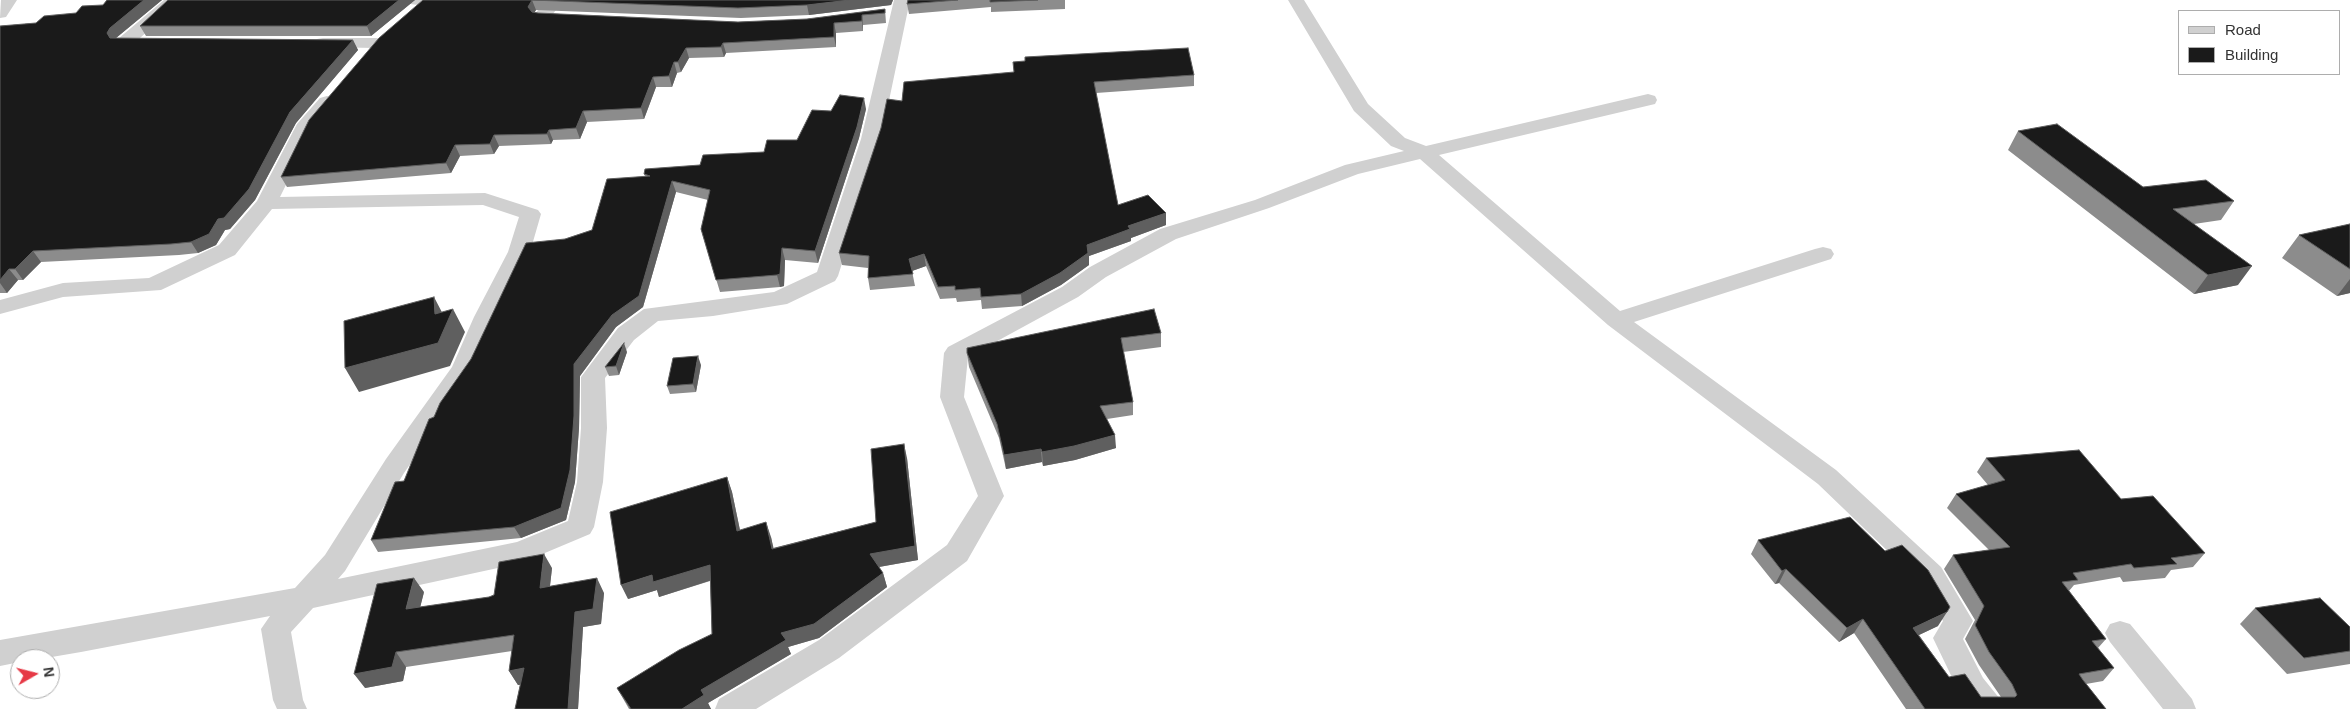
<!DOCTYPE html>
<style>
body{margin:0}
#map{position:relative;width:2350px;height:709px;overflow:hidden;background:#fff;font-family:Arial,sans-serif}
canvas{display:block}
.legend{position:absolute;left:2178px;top:10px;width:162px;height:65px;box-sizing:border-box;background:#fff;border:1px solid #adadad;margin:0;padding:6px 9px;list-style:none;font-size:15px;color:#333}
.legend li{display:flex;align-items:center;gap:10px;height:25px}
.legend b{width:25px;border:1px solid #adadad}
.north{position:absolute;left:10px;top:649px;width:50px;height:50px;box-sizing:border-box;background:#fff;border:1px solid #adadad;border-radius:50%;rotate:82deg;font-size:14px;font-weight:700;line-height:20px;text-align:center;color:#333}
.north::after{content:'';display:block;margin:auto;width:18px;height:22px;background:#e63946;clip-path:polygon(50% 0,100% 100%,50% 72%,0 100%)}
</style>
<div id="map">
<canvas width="2350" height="709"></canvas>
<ul class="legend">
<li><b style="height:6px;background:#d0d0d0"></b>Road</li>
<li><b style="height:14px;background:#1a1a1a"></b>Building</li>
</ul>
<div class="north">N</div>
</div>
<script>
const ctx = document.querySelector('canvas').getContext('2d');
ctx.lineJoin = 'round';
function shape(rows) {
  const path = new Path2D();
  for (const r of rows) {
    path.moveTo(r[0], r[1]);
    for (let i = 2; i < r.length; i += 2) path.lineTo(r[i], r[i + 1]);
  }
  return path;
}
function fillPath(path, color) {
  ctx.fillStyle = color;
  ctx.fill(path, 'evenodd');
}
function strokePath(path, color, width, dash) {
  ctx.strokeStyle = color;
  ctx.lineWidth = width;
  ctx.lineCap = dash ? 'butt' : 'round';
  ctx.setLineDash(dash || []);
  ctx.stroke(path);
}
const minor = shape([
 [17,0,6,17,0,18,1,0,17,0],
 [164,0,182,0,130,47,118,47,115,43,118,39,164,0],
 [408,0,435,0,435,1,433,5,427,6,410,4,408,0],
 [547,0,564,0,548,20,536,20,533,16,547,0],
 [894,0,910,0,881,139,838,276,835,281,787,304,713,316,658,321,634,340,605,378,607,428,603,482,594,527,590,534,521,563,313,608,291,632,303,700,307,709,277,709,273,700,261,629,270,616,81,652,40,659,20,659,20,662,0,666,0,640,295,588,325,555,386,459,452,367,474,317,508,252,519,217,483,205,272,209,235,255,161,290,63,297,0,314,0,300,63,283,149,278,219,245,257,201,297,124,320,98,327,96,334,98,336,102,313,130,280,197,485,193,538,210,541,214,530,252,498,317,475,370,404,473,345,571,338,579,517,542,568,521,577,482,581,428,581,377,618,328,644,309,774,292,817,272,861,139,894,0],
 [1288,0,1304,0,1368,104,1405,138,1426,146,1648,94,1655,96,1657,100,1655,104,1439,155,1620,311,1815,249,1823,247,1831,249,1834,254,1831,259,1634,322,1836,470,1941,567,1973,621,1963,639,1983,678,2000,699,2004,709,1971,709,1961,696,1933,638,1943,621,1921,583,1818,484,1608,325,1420,159,1358,174,1269,208,1176,239,1106,277,1078,297,968,357,964,397,1004,496,967,561,839,658,756,709,715,709,719,699,819,640,947,545,978,496,940,397,944,353,948,347,1062,287,1090,267,1160,229,1255,200,1345,165,1404,151,1391,146,1354,111,1288,0],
 [323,38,376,38,382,39,385,43,382,47,376,48,317,47,314,43,317,39,323,38],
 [2120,621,2130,624,2192,699,2196,709,2163,709,2110,642,2105,633,2110,624,2120,621]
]);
const wall = shape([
 [107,0,162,0,116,38,353,40,358,50,296,123,255,200,230,229,225,230,216,245,198,253,179,255,41,262,23,280,18,280,7,293,0,293,0,26,36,23,76,13,103,5],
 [168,0,415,0,371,36,146,36,140,26],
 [423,0,893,0,891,5,809,15,741,18,536,10,534,12,538,13,738,22,807,19,885,9,886,23,863,25,863,31,836,33,836,47,726,53,724,57,689,58,681,72,677,73,672,87,656,87,644,119,587,122,580,139,553,140,551,144,499,146,494,154,460,156,451,173,287,187,281,177],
 [908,0,1065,0,1065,9,991,12,991,7,909,14,907,4],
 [1194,75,1194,86,1096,93,1118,205,1166,213,1166,225,1131,238,1131,241,1089,256,1089,265,1061,285,1022,306,982,309,981,300,957,302,956,298,940,299,926,266,912,271,915,286,870,290,868,278,868,268,842,265,839,253,902,101,904,82],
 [866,109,859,138,818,263,785,260,784,286,780,287,720,292,701,229,708,200,676,192,643,307,616,327,580,376,579,428,575,482,566,520,521,538,378,552,371,540,404,481,434,417,565,239,592,230,645,176,644,174,700,165,764,152,797,140,831,111],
 [2018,131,2143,187,2234,201,2221,220,2194,224,2238,285,2194,294,2008,150],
 [2350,224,2350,293,2337,296,2282,258,2299,235],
 [1161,333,1161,347,1123,352,1133,402,1133,415,1107,419,1116,448,1075,460,1043,466,1042,462,1006,469,999,438,969,367,967,353],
 [627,352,619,375,609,376,605,367],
 [701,365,696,392,670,394,667,386],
 [907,458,918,560,879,567,883,573,887,587,819,638,788,647,791,654,708,703,711,709,629,709,617,688,712,634,710,581,659,597,657,590,628,599,727,477,732,492,740,530,771,537,773,548,876,522],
 [1986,458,2121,499,2205,553,2193,567,2171,570,2165,578,2123,582,2120,577,2074,585,2069,591,2106,639,2098,648,2114,668,2103,681,2086,684,2106,709,1906,709,1854,633,1839,642,1779,583,1775,584,1751,554,1758,540,1938,626,1919,635,1949,677,1981,697,2001,697,1979,665,1965,639,1975,620,1944,569,1953,555,1989,550,1947,508,1956,494,1988,485,1977,472],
 [552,568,550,586,604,593,601,624,583,627,578,709,515,709,520,685,518,685,509,671,512,651,406,667,403,681,365,688,424,592,420,607,489,597],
 [2255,608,2350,627,2350,664,2287,674,2240,624]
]);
const shadedWall = shape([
 [144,0,162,0,116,38,113,43,107,33,110,28],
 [399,0,415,0,371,36,367,26],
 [532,0,536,10,532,17,528,7],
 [850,0,893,0,891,5,809,15,807,5],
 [862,15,863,25,863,31,862,21],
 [834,23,836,33,836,47,834,37],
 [353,40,358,50,296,123,255,200,230,229,225,230,216,245,198,253,191,242,218,219,290,112],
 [723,43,726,53,724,57,721,47],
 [686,48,689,58,681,72,678,62],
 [674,62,677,73,672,87,669,76],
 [653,77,656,87,644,119,641,108],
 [864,98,866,109,859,138,818,263,815,251],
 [583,111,587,122,580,139,576,128],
 [549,130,553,140,551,144,547,134],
 [494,135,499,146,494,154,490,144],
 [455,145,460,156,451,173,446,163],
 [672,181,676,192,643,307,616,327,580,376,579,428,575,482,566,520,521,538,514,527,574,364],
 [1166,213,1166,225,1131,238,1131,241,1089,256,1089,265,1061,285,1022,306,1021,294,1087,245,1128,226],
 [782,248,785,260,784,286,780,287,777,275],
 [33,251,41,262,23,280,15,269],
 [924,254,926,266,912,271,909,259],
 [2252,266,2238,285,2194,294,2208,275],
 [9,269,18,280,7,293,0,283,0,280],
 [2350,279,2350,293,2337,296],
 [434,297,446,320,453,309,465,332,450,366,359,392,345,368,435,314],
 [624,343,627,352,619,375,616,366],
 [698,356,701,365,696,392,693,384],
 [1115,435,1116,448,1075,460,1043,466,1042,452],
 [904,444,907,458,918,560,873,568,870,554],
 [1041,449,1042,462,1006,469,1004,455],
 [727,477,732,492,743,545,737,531],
 [766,522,771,537,777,563,772,549],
 [544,554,552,568,548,603,540,588],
 [710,565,715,579,659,597,657,590,628,599,621,585,652,575],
 [1786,569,1779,583,1775,584,1782,571],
 [883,573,887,587,819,638,788,647,791,654,708,703,711,709,682,709,701,690,781,633],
 [414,578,424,592,416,624,406,609],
 [597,578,604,593,601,624,583,627,578,709,568,709,575,612],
 [1947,612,1938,626,1904,642,1913,628],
 [1863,619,1854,633,1839,642,1847,628],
 [396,652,406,667,403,681,365,688,354,674],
 [524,668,532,683,518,685,509,671]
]);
const building = shape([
 [107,0,144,0,110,28,107,33,110,38,353,40,290,112,249,189,224,218,218,219,209,234,191,242,171,244,33,251,15,269,9,269,0,280,0,26,36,23,44,16,76,13,82,6,103,5,107,0],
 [168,0,399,0,367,26,140,26,168,0],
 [423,0,850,0,807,5,738,8,532,0,528,7,532,12,538,13,738,22,807,19,885,9,885,13,862,15,862,21,834,23,834,37,723,43,721,47,686,48,678,62,674,62,669,76,653,77,641,108,583,111,576,128,549,130,547,134,494,135,490,144,455,145,446,163,281,177,309,120,379,38,423,0],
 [908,0,958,0,907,4,908,0],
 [990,0,1038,0,990,2,990,0],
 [1188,48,1194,75,1094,82,1118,205,1148,195,1166,213,1128,226,1130,229,1087,245,1088,253,1060,273,1021,294,981,297,980,288,955,290,955,286,938,287,924,254,909,259,913,274,868,278,869,256,839,253,881,128,887,99,902,101,904,82,1014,72,1013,62,1025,61,1025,57,1188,48],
 [840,95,864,98,857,127,815,251,782,248,780,274,777,275,716,280,701,229,710,190,672,181,639,296,612,315,574,364,574,416,570,470,561,508,514,527,371,540,395,482,404,481,429,419,434,417,440,403,471,359,526,243,565,239,592,230,607,179,650,176,644,174,645,169,700,165,703,155,764,152,767,140,797,140,812,110,831,111,840,95],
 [2057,124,2143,187,2206,180,2234,201,2173,209,2252,266,2208,275,2018,131,2057,124],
 [2350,224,2350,269,2299,235,2350,224],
 [434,297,435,314,453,309,438,343,345,368,344,321,434,297],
 [1154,309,1161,333,1121,338,1133,402,1100,406,1115,435,1074,446,1042,452,1041,449,1004,455,997,424,967,353,967,348,1154,309],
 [624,343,616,366,605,367,624,343],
 [698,356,693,384,667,386,673,358,698,356],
 [904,444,915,546,870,554,883,573,814,624,781,633,786,640,701,690,704,695,682,709,631,709,617,688,679,650,712,634,710,565,653,582,652,575,621,585,610,512,727,477,737,531,766,522,772,549,876,522,871,449,904,444],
 [2079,450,2121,499,2153,496,2205,553,2171,558,2177,564,2134,568,2131,564,2073,573,2078,580,2062,582,2106,639,2092,641,2114,668,2079,674,2083,680,2106,709,1925,709,1863,619,1847,628,1786,569,1782,571,1758,540,1850,517,1885,551,1902,545,1928,570,1950,607,1947,612,1913,628,1949,677,1965,674,1981,697,2015,697,2017,695,2012,684,1989,652,1975,625,1984,606,1953,555,2010,547,1956,494,2005,480,1986,458,2079,450],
 [544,554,540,588,597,578,593,609,575,612,568,709,515,709,524,668,509,671,514,635,396,652,392,667,354,674,377,584,414,578,406,609,489,597,494,595,499,562,544,554],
 [2320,598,2350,627,2350,651,2304,658,2255,608,2320,598]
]);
fillPath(minor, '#d0d0d0');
fillPath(wall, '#8c8c8c');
fillPath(shadedWall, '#5f5f5f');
fillPath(building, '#1a1a1a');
strokePath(building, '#5f5f5f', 1);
</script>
